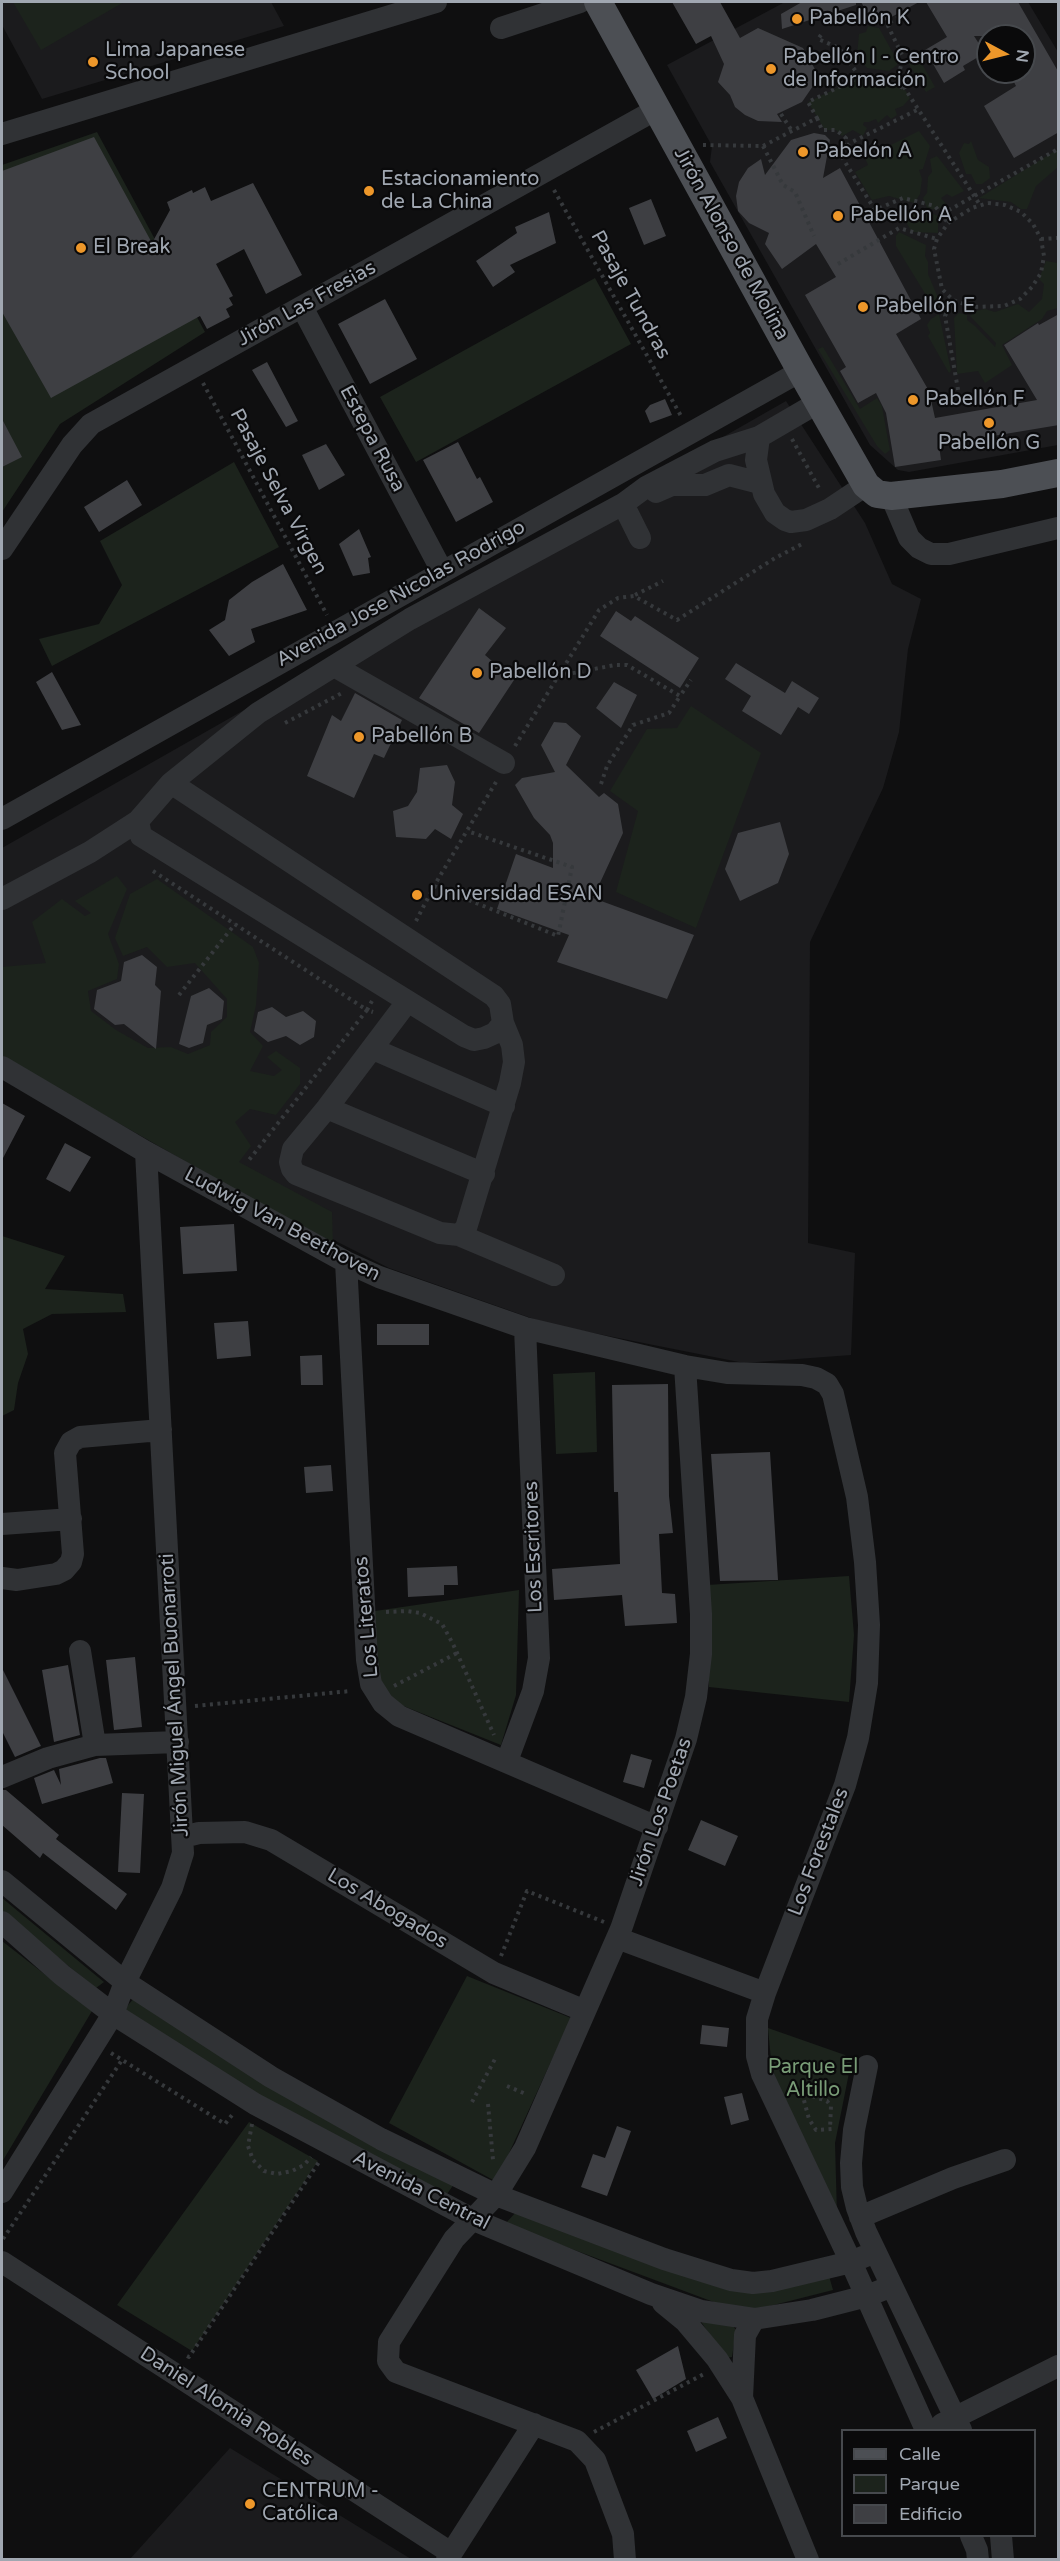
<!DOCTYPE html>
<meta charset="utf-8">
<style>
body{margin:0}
#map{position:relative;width:1060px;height:2561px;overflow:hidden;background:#0f0f10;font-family:"Varela Round",sans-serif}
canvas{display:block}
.frame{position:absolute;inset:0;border:3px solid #a0a7b1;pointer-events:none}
.legend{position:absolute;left:841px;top:2429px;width:195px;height:108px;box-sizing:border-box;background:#0a0a0b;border:2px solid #46494d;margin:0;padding:8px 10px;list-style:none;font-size:18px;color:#a0a7b1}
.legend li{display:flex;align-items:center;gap:12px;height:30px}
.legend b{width:30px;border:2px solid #46494d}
.north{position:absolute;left:976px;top:24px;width:60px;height:60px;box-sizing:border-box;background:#0a0a0b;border:2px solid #46494d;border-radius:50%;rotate:97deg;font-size:16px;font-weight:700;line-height:24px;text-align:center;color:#a0a7b1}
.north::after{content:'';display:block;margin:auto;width:21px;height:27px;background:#ed972a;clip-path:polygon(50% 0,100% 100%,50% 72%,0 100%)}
</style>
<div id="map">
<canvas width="1060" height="2561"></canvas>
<div class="frame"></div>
<ul class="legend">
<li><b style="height:8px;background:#4c4f54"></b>Calle</li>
<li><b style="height:16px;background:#1c231c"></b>Parque</li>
<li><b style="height:16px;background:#3e3f43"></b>Edificio</li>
</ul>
<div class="north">N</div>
</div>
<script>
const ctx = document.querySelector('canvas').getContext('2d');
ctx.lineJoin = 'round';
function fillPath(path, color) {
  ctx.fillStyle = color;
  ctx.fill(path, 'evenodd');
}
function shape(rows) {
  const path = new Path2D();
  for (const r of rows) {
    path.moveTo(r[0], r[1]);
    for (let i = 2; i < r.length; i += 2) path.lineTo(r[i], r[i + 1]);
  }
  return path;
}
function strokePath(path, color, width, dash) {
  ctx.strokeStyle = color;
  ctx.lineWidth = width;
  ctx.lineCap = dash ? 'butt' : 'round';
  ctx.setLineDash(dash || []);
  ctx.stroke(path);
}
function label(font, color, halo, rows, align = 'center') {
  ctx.font = font + ' "Varela Round",sans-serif';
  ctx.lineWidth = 4.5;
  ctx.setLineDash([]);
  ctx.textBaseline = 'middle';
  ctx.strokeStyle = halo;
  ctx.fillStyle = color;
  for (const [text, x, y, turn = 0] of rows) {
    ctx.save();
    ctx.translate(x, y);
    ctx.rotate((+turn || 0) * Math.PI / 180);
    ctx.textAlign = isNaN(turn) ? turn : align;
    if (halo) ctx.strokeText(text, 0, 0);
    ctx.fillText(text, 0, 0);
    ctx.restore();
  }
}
const built = shape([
 [2,2,271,2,284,26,42,99,2,25],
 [785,2,1028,2,1058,52,1058,445,909,472,898,470,870,445,710,162,712,146,667,65],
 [988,36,1024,36,1024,72,988,72],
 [786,401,865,523,892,584,921,599,908,649,899,732,883,788,810,942,808,1243,855,1253,851,1355,744,1363,548,1324,389,1268,225,1185,2,1054,2,848],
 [230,2448,411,2559,130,2559]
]);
const green = shape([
 [13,2,124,2,41,50],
 [868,26,879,28,898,62,897,65,889,71,867,68,857,55,859,34,866,32],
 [913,57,915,59,918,57,935,87,926,92,907,61],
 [860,77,894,83,904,88,910,98,903,106,895,109,897,115,891,119,887,115,878,123,876,119,869,122,864,122,863,125,867,128,863,136,853,130,842,136,836,130,825,130,808,102],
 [919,131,930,146,923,169,919,170,922,179,920,194,914,203,889,196,872,200,855,172,868,165,865,158],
 [97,132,205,332,60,424,2,512,2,165],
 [971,141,978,160,989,167,990,178,982,184,976,184,971,174,966,174,959,153,964,143,969,144],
 [1058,149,1058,167,1036,186,1027,209,1021,209,1011,202,979,198],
 [937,156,964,191,952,197,947,194,941,198,947,205,936,210,927,208,923,198,927,193,928,177,932,172,930,159],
 [923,209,938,216,938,233,912,232,906,222,908,218,903,216,906,210],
 [899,232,926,245,925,256,928,262,928,274,939,300,932,305,896,246,896,236],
 [1046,261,1058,263,1058,308,1047,311,1042,319,1002,345,1012,365,985,383,978,371,957,374,954,318,959,313,967,315,967,320,975,326,995,347,996,343,970,316,976,311,985,309,995,312,1018,304,1029,312,1042,299,1044,284,1039,279],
 [595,278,631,344,416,462,380,397],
 [939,314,951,371,949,373,928,336,930,333,927,325,931,319],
 [823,347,860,409,877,398,882,406,888,440,890,450,885,454,877,446,818,349],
 [234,462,279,547,52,666,39,639,99,624,122,585,100,541],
 [691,706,761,753,696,928,616,892,638,811,610,791,647,729,677,728],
 [117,876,127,889,108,934,119,964,117,979,88,991,91,1011,116,1030,148,1048,171,1047,188,1054,210,1045,211,1032,227,1017,227,999,195,963,167,967,147,947,123,956,115,938,130,894,157,879,253,947,259,963,256,1005,250,1032,263,1046,250,1071,274,1076,282,1070,267,1057,276,1051,300,1068,300,1084,276,1115,250,1109,235,1122,251,1146,239,1162,332,1212,333,1245,2,1057,2,967,46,963,32,922,62,899,85,916,91,913,75,901],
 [2,1236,65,1256,45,1289,123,1294,126,1312,52,1314,23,1329,28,1354,18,1383,14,1410,2,1416],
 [595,1372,597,1452,556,1454,553,1374],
 [849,1576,854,1635,849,1702,709,1687,707,1585],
 [519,1590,516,1695,501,1745,391,1701,376,1675,375,1611],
 [2,1898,93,1973,104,1982,96,1988,2,1913],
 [2,1941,92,2011,2,2162],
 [467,1976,571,2018,499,2175,495,2181,389,2123],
 [134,1998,454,2184,445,2197,259,2095,124,2010],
 [768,2028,845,2055,851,2063,835,2143,837,2215,772,2071],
 [249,2122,318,2161,192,2351,117,2305],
 [517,2211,719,2287,829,2276,833,2290,762,2308,742,2308,719,2304,505,2224],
 [698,2317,733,2326,736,2330,732,2357,725,2358]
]);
const building = shape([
 [672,2,720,2,740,38,758,28,803,48,816,71,813,86,802,102,777,114,782,122,758,121,745,115,735,107,730,95,718,82,724,64,711,36,696,44],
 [802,2,856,2,856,5,782,29,781,14],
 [861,2,919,2,875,26],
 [926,2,1018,2,1059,73,1059,132,1014,158,984,106,1016,86,1009,72,1024,72,1024,36,974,36,985,53,963,66,965,70,944,83,925,50,947,37],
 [814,133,825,135,830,140,823,178,840,168,921,319,896,334,929,391,935,418,1037,400,1004,345,1038,323,1039,325,1059,314,1059,425,939,445,941,460,895,467,886,413,876,393,858,403,840,371,846,367,805,295,836,277,816,244,782,269,765,244,769,233,749,223,738,211,736,196,739,182,748,168,761,159,765,175,791,140],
 [94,137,152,243,170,210,167,202,192,190,193,193,205,187,211,201,253,183,302,275,266,294,244,249,216,264,233,296,229,298,233,305,226,309,230,317,207,329,200,316,51,398,2,312,2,171],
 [651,199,666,236,644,245,629,208],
 [549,212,556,243,510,265,515,272,493,287,476,261,517,233,515,227],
 [385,299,417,359,370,384,338,324],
 [267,362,298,421,286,427,252,370],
 [665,399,672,415,650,423,645,411,650,405],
 [2,419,22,457,2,467],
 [458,442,477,479,480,477,493,502,456,522,423,460],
 [326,444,345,475,319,490,302,455],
 [127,480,142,505,99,532,84,507],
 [359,529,371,557,368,558,370,573,353,576,339,544],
 [283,564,307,610,251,629,255,642,229,656,209,630,225,620,229,600,252,582],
 [479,608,506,628,485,655,514,680,479,733,419,698],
 [616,611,631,621,635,616,699,658,680,688,600,636],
 [736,663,785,693,792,681,819,698,809,714,798,707,781,735,742,711,751,696,725,679],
 [52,672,81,725,62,730,36,682],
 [614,682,637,695,621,728,596,708],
 [355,693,402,720,384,758,374,754,354,798,307,776,332,715,341,721],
 [554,722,566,723,581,736,566,765,599,797,604,793,618,804,623,833,593,898,694,935,667,999,557,962,569,935,497,909,516,854,553,868,553,843,550,835,534,818,515,785,522,778,555,772,541,745],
 [447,765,455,782,452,805,463,814,451,839,435,829,426,839,396,837,393,811,408,806,417,792,420,768],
 [780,822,789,854,778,883,740,901,725,869,738,833],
 [142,955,157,967,155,985,161,991,156,1049,124,1024,115,1025,94,1009,97,990,121,981,124,962],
 [209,988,224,1001,222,1019,207,1025,203,1043,189,1048,179,1044,191,996],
 [272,1007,286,1017,303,1011,316,1021,314,1037,300,1045,286,1036,268,1042,254,1031,258,1012],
 [2,1103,25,1116,2,1160],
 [65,1143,91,1157,70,1192,46,1179],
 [234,1224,237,1271,183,1274,180,1227],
 [248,1321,251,1356,217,1359,214,1323],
 [377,1324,429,1324,429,1345,377,1345],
 [322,1355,323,1385,301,1385,300,1356],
 [668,1384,669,1496,673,1533,659,1534,662,1593,675,1594,677,1623,625,1626,622,1595,554,1600,552,1569,620,1564,618,1492,614,1492,612,1385],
 [770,1452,778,1580,720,1581,711,1454],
 [331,1465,333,1491,306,1493,304,1467],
 [457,1566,458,1585,444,1585,444,1595,408,1597,407,1568],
 [135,1657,142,1727,114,1730,106,1660],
 [68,1665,80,1735,54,1742,42,1670],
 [2,1668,41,1746,15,1757,2,1731],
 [631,1754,652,1760,644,1788,623,1782],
 [100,1758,106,1758,113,1783,42,1804,34,1778,54,1770,61,1785,59,1769],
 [2,1790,6,1790,59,1835,56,1839,127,1894,116,1910,43,1853,40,1858,2,1825],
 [122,1793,144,1794,140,1873,118,1872],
 [701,1820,738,1836,725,1866,688,1850],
 [702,2025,729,2028,727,2047,700,2044],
 [742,2093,749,2120,731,2125,724,2097],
 [617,2126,631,2131,607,2196,581,2187,593,2154,605,2158],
 [678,2346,686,2379,653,2399,636,2370],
 [718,2417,727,2438,696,2452,687,2431]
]);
const path = shape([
 [899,17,887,24,903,57,898,78,980,205],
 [821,35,818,39,839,48,860,77,894,83,903,88],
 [781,114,792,131],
 [817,118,822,130,836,130,846,138,840,154,875,210,903,198,935,206,948,223],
 [703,145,763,146,817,118,808,102,860,77],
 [763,146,783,185,795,192,814,236],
 [842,151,850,143,917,110],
 [554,190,681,416],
 [988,203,1005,205,1021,212,1033,224,1041,239,1044,256,1041,273,1032,287,1020,299,1004,306,972,307,953,300,942,289,934,249,937,239,948,223,972,208,988,203],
 [942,214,1058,149],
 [1041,239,1058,238],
 [838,264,899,228,937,239],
 [953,300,945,316,959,395],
 [203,383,327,615],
 [792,439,820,490],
 [635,595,663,581],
 [558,676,615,665,627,665,680,696,691,680],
 [285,723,342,693],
 [515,746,599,610,618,598,634,596,677,620,775,558,804,543],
 [601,784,607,766,633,725,669,713,680,696],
 [153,871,367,1010,249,1160],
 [434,886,558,936,572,867,467,831],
 [416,921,434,886,496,782],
 [179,995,235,924],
 [372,1001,367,1010,373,1012],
 [386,1612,407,1611,420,1613,442,1624,453,1644,494,1735],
 [394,1686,457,1653],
 [195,1706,351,1691],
 [501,1956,527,1891,604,1922],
 [111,2053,225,2124,232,2115],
 [507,2086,526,2094],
 [791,2089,827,2101,831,2106,830,2129],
 [802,2093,809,2119,816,2130,832,2129],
 [472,2102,495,2059],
 [488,2104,493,2160],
 [252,2124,248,2146,253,2160,264,2171,277,2174,292,2171,304,2165,311,2157],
 [3,2239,122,2060],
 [187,2356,189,2357,319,2162],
 [594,2432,704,2374]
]);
const minor = shape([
 [501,28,580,2],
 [2,134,436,2],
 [302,307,442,571],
 [759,437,756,460,764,494,775,513,785,520,791,522,806,520,830,509,866,485],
 [656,492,672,485,705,485,729,475,760,483],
 [891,496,909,538,919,548,931,554,949,554,1058,528],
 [623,504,646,487,715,451,759,437,819,402],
 [2,549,72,445,91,424,657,109],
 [334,666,504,763],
 [2,819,801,371],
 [138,821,141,836,464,1036,474,1040,484,1038,495,1033,503,1023,500,1004,494,996,171,783],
 [2,899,90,852,138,821,171,783,258,713,410,619,623,504,640,538],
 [407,1002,327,1108,293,1149,290,1162,292,1169,296,1174,440,1233,459,1235,554,1275],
 [373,1049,504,1106],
 [2,1067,146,1152,346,1262,379,1277,525,1328,685,1366,727,1373,802,1375,816,1378,827,1384,833,1394,857,1497,865,1562,869,1625,867,1683,858,1738,845,1785,765,1993,757,2019,757,2056,762,2074,851,2262,926,2430],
 [327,1108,484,1174],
 [459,1235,466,1228,510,1083,514,1062,512,1045,503,1023],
 [346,1262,367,1660,371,1684,383,1703,399,1716,657,1827],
 [2,1524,71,1519],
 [2,1578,17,1580,56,1574,64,1570,71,1562,73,1554,65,1453,71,1442,80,1437,161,1430],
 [80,1651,95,1745],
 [507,1761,533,1691,539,1658,525,1328],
 [2,1777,48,1758,95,1745,178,1742],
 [183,1837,199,1833,245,1832,271,1840,494,1973,585,2011],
 [2,1881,125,1982,271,2077,381,2139,496,2195,664,2259,731,2280,753,2283,772,2281,851,2262,875,2252],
 [2,1922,62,1975,113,2014,255,2104,474,2220,651,2294,701,2311,754,2319,812,2310,867,2296,892,2286],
 [617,1938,765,1993],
 [867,2066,854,2130,851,2163,852,2187,857,2208,866,2232,961,2430],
 [2,2192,113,2014,125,1982,172,1888,183,1853,146,1152],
 [860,2217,953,2178,1005,2160],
 [2,2262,451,2553],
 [663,2303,685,2321,717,2359,742,2398,808,2560],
 [742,2398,745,2335,754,2319],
 [942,2424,1058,2366],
 [971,2536,977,2550,978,2560],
 [1001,2536,1003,2560],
 [447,2560,534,2424],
 [625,2560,623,2534,595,2460,577,2441,396,2372,388,2361,389,2342,454,2239,496,2195,525,2148,621,1929,686,1739,696,1697,701,1654,701,1614,685,1366]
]);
const major = shape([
 [598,2,801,371,866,485,877,494,891,496,1002,484,1058,473]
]);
const markers = [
 [797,19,6,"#ed972a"],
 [93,62,6,"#ed972a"],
 [771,69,6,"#ed972a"],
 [803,152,6,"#ed972a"],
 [369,191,6,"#ed972a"],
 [838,216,6,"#ed972a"],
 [81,248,6,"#ed972a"],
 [863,307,6,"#ed972a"],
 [913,400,6,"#ed972a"],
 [989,423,6,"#ed972a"],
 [477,673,6,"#ed972a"],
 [359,737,6,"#ed972a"],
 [417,895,6,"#ed972a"],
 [250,2504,6,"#ed972a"]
];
const poiNames = [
 ["Pabellón K",809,19],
 ["Lima Japanese",105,51],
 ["School",105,74],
 ["Pabellón I - Centro",783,58],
 ["de Información",783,81],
 ["Pabelón A",815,152],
 ["Estacionamiento",381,180],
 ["de La China",381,203],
 ["Pabellón A",850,216],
 ["El Break",93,248],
 ["Pabellón E",875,307],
 ["Pabellón F",925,400],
 ["Pabellón G",989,444,"center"],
 ["Pabellón D",489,673],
 ["Pabellón B",371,737],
 ["Universidad ESAN",429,895],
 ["CENTRUM -",262,2492],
 ["Católica",262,2515]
];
const streetNames = [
 ["Jirón Alonso de Molina",731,244,61],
 ["Pasaje Tundras",630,295,61],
 ["Jirón Las Fresias",307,304,-29],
 ["Estepa Rusa",372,439,62],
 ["Pasaje Selva Virgen",278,492,62],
 ["Avenida Jose Nicolas Rodrigo",401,594,-29],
 ["Ludwig Van Beethoven",282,1225,28],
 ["Los Escritores",534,1547,-92],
 ["Los Literatos",367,1617,-95],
 ["Jirón Miguel Ángel Buonarroti",175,1695,-93],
 ["Jirón Los Poetas",661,1812,-71],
 ["Los Forestales",819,1852,-69],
 ["Los Abogados",387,1909,31],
 ["Avenida Central",421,2191,27],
 ["Daniel Alomia Robles",226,2407,33]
];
const parkNames = [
 ["Parque El",813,2068],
 ["Altillo",813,2091]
];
fillPath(built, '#1b1b1d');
fillPath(green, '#1c231c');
fillPath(building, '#3e3f43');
strokePath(path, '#36393c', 4, [3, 4.5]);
strokePath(minor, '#303235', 22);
strokePath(major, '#4c4f54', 28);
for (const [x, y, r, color] of markers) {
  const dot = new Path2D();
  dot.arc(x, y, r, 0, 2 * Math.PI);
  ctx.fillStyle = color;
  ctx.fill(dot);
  strokePath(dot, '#0a0a0b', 2);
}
label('20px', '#a0a7b1', '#0a0a0b', poiNames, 'left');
label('20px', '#a0a7b1', '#0a0a0b', streetNames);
label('20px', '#799c77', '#0a0a0b', parkNames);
</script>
